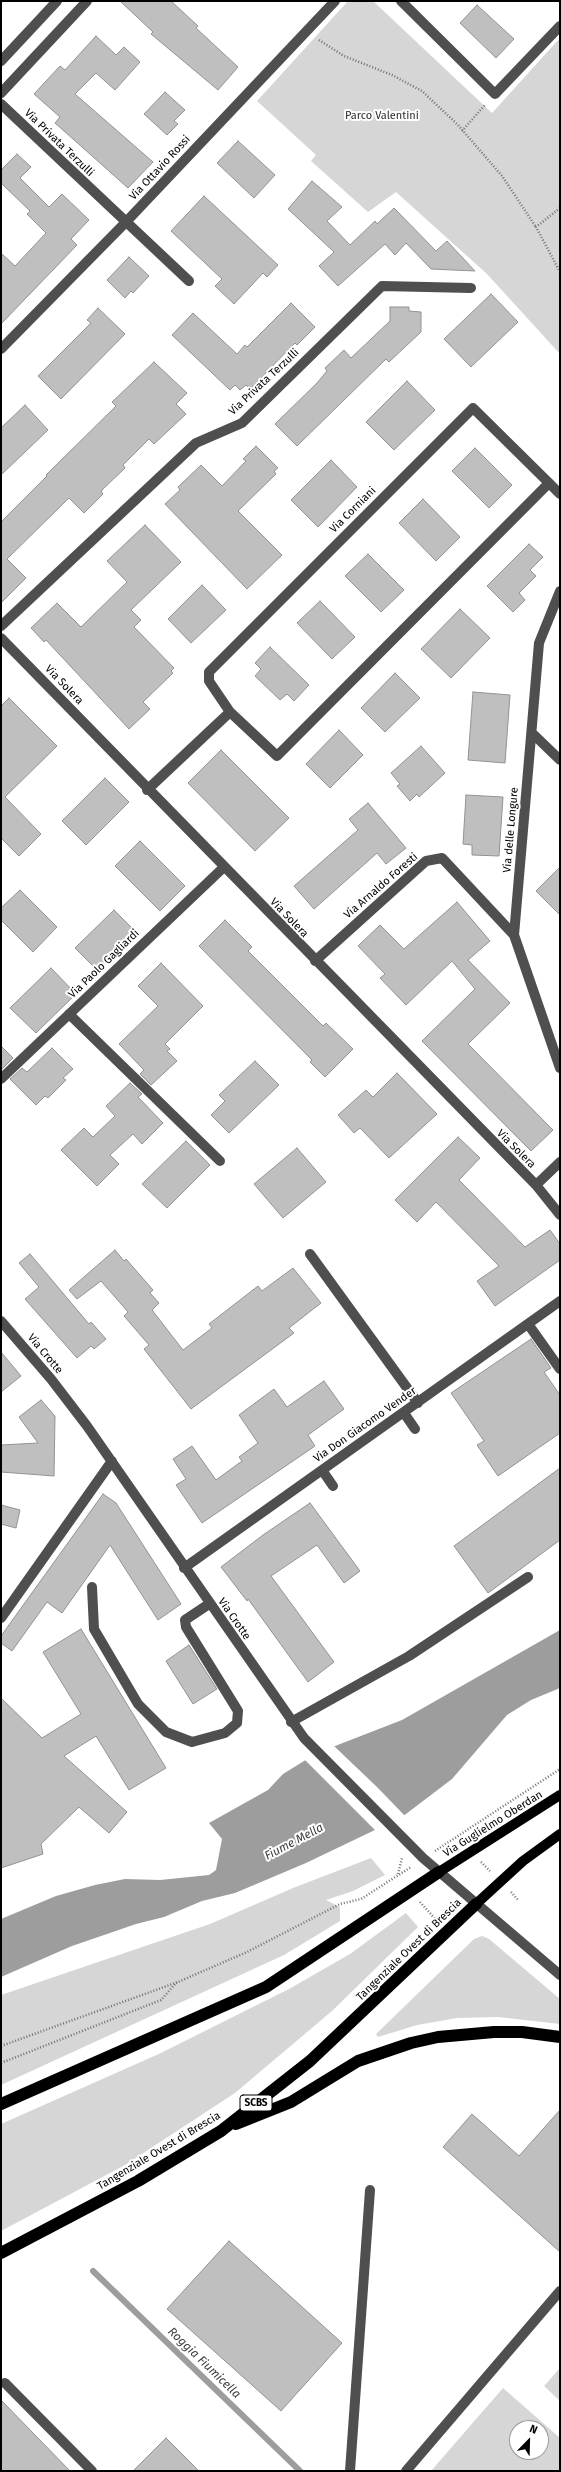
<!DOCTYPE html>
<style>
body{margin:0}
#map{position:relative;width:561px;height:2472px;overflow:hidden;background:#fff;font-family:"Fira Sans",sans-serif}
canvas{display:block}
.frame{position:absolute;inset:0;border:2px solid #000;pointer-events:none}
.north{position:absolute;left:509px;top:2420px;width:40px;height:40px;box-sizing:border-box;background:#fff;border:1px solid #999;border-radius:50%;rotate:23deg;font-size:11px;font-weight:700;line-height:16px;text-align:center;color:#000}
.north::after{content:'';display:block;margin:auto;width:14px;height:18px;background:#000;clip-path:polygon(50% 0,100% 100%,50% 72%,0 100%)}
</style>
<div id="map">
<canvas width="561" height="2472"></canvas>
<div class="frame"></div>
<div class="north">N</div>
</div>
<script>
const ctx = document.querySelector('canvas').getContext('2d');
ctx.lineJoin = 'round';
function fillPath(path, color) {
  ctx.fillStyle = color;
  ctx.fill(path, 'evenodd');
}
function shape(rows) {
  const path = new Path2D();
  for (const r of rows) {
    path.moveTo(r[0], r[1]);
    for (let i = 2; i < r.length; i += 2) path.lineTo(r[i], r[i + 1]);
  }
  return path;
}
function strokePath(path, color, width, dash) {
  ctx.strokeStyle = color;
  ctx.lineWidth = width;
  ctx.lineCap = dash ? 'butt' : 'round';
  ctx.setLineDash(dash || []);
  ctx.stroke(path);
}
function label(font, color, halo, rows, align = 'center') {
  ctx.font = font + ' "Fira Sans",sans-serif';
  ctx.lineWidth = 4;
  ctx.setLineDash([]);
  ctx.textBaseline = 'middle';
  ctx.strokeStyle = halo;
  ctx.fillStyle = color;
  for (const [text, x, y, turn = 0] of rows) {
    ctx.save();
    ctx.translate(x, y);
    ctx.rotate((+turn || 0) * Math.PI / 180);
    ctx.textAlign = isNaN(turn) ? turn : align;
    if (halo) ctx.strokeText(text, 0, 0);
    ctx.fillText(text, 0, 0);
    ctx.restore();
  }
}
const green = shape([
 [348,1,373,1,492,113,560,38,560,354,487,274,396,192,368,212,311,161,316,155,257,101],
 [371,1858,385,1875,353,1891,326,1900,340,1907,340,1921,284,1955,1,2085,1,1995,210,1924,293,1888],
 [406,1913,418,1927,332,2011,235,2093,125,2165,1,2231,1,2124,161,2053,289,1989,350,1954],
 [482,1936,489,1939,560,1999,560,2024,498,2017,457,2018,417,2025,378,2037,376,2034,474,1939],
 [560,2368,560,2401,544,2386],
 [503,2388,560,2438,560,2471,431,2471],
 [517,2428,541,2428,541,2452,517,2452]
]);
const water = shape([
 [560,1630,560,1688,531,1700,507,1715,452,1779,402,1817,306,1863,235,1893,202,1901,164,1917,136,1924,72,1946,1,1977,1,1919,56,1896,95,1885,125,1879,160,1880,209,1875,216,1870,222,1839,209,1823,268,1790,283,1774,317,1753,402,1720]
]);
const pier = shape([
 [333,1745,378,1788,406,1817,376,1831,304,1759]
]);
const stream = shape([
 [93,2271,300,2471]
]);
const building = shape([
 [120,1,171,1,198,26,196,28,238,67,218,90,151,34,153,32,120,1],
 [477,5,514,39,496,58,460,23,477,5],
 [96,36,116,55,124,47,140,62,115,90,96,73,75,94,153,162,128,188,55,123,60,117,34,94,60,66,65,70,96,36],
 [165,92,185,110,174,121,178,124,167,135,144,114,165,92],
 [238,141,275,175,254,198,217,163,238,141],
 [17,154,31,167,20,178,49,207,62,194,89,220,71,239,77,245,1,324,1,253,15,266,46,233,27,214,30,211,1,183,1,170,17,154],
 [312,181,342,207,327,221,350,245,375,221,377,224,394,208,436,251,447,241,475,271,431,269,406,243,395,255,385,244,338,286,319,266,334,252,288,209,312,181],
 [204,196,278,265,267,277,263,273,234,304,215,286,222,279,171,231,204,196],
 [129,257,149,276,133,293,131,291,125,298,107,280,129,257],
 [491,294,518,322,471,367,444,339,491,294],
 [291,303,315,327,297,345,295,343,250,389,246,385,240,390,235,385,230,390,172,335,193,313,237,354,245,345,247,347,291,303],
 [390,307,409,307,409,311,421,312,421,332,389,362,386,359,297,446,275,424,317,383,327,371,325,368,344,350,351,358,390,321,390,307],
 [98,308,125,334,61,399,38,376,91,323,87,320,98,308],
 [154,362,187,393,176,404,186,414,154,444,149,439,123,465,125,468,101,491,103,494,84,513,69,498,7,559,26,578,1,603,1,522,47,476,46,475,116,406,112,402,154,362],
 [407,381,435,410,394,450,366,422,407,381],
 [25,405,48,430,1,475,1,428,25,405],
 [256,446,278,468,274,471,276,474,238,511,282,555,247,589,165,504,180,490,178,487,201,465,222,486,246,461,243,459,256,446],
 [475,448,512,485,489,508,452,471,475,448],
 [331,460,357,487,318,527,291,500,331,460],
 [423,499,460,537,436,561,399,523,423,499],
 [145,525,181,562,131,610,141,620,134,627,174,668,171,671,173,673,143,702,150,709,129,729,46,640,44,642,31,628,57,603,81,627,127,582,107,561,145,525],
 [529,544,543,557,530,570,536,576,519,593,525,600,513,612,487,586,529,544],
 [368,554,404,590,381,612,345,576,368,554],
 [202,585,226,610,191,643,168,619,202,585],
 [320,601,355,637,332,659,297,623,320,601],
 [460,609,490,638,451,678,421,649,460,609],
 [270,647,309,685,294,701,287,694,280,700,255,676,261,669,255,663,270,647],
 [395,673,420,698,385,732,361,708,395,673],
 [473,692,510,695,505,763,468,760,473,692],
 [9,698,57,746,5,797,41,834,19,856,1,838,1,706,9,698],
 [339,730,363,755,330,788,306,764,339,730],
 [421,746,445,773,419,797,417,794,410,801,397,786,400,784,391,773,421,746],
 [221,750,289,818,255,851,188,783,221,750],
 [105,778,129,802,86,845,62,821,105,778],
 [466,795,503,797,499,856,472,855,472,845,463,844,466,795],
 [368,803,406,848,386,864,377,853,314,909,294,886,358,830,349,819,368,803],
 [140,841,185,886,160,911,115,866,140,841],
 [560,867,560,915,536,891,560,867],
 [20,890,57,927,33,952,1,920,1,908,20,890],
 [457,902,490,941,468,960,510,1003,468,1044,553,1130,531,1151,422,1041,475,989,452,961,406,1005,380,978,385,974,358,946,380,925,404,949,457,902],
 [114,910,137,933,98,971,75,948,114,910],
 [225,920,252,947,248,951,323,1026,326,1023,353,1049,325,1077,310,1062,312,1060,199,946,225,920],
 [161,963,203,1006,165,1044,170,1049,167,1051,177,1061,151,1085,140,1074,144,1070,119,1044,158,1006,138,986,161,963],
 [51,968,76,994,36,1033,10,1008,51,968],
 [1,1046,13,1058,1,1070,1,1046],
 [52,1048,73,1069,63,1078,66,1080,48,1098,45,1096,36,1105,10,1079,22,1068,27,1072,52,1048],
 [255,1061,279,1085,229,1133,211,1115,225,1101,219,1095,255,1061],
 [397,1073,437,1114,389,1158,360,1128,354,1133,338,1115,366,1090,373,1097,397,1073],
 [130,1083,142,1094,138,1097,163,1123,142,1144,133,1134,110,1155,119,1164,97,1186,61,1150,84,1128,93,1137,115,1116,106,1106,130,1083],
 [458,1137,480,1158,459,1180,525,1247,550,1230,560,1244,560,1260,495,1306,477,1281,499,1266,436,1202,417,1222,395,1200,458,1137],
 [186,1141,210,1165,167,1208,142,1184,186,1141],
 [297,1148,326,1182,283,1218,254,1184,297,1148],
 [115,1250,124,1261,126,1259,153,1290,150,1293,159,1303,152,1310,183,1350,212,1328,209,1324,258,1286,262,1291,293,1268,321,1303,289,1328,294,1333,191,1409,144,1349,149,1345,124,1316,128,1312,101,1281,77,1299,69,1290,115,1250],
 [30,1254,89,1324,91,1322,106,1339,94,1349,91,1346,77,1358,25,1299,39,1287,19,1263,30,1254],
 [531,1339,551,1368,544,1372,560,1395,560,1433,498,1476,477,1445,484,1441,451,1393,531,1339],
 [1,1352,21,1376,1,1392,1,1352],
 [324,1381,344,1409,308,1435,315,1446,202,1523,176,1485,186,1479,173,1459,192,1446,216,1480,242,1461,239,1457,258,1443,239,1415,274,1389,287,1407,324,1381],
 [41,1400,55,1416,54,1476,1,1472,1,1445,38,1443,19,1417,41,1400],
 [560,1468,560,1540,488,1593,454,1546,560,1468],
 [103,1494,116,1503,181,1604,158,1620,110,1545,62,1613,47,1602,12,1651,1,1643,1,1636,103,1494],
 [310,1503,360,1571,344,1583,317,1545,271,1576,334,1662,308,1682,248,1599,247,1601,221,1567,263,1535,310,1503],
 [1,1505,20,1510,16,1528,1,1524,1,1505],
 [81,1629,166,1768,129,1790,96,1736,64,1756,127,1812,109,1833,79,1807,41,1844,43,1854,1,1868,1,1698,42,1738,81,1714,43,1652,81,1629],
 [189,1645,217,1689,193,1704,166,1661,189,1645],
 [560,2110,560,2252,443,2147,472,2114,519,2156,560,2110],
 [229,2241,342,2343,281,2411,167,2309,229,2241],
 [1,2400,70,2471,1,2471,1,2400],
 [166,2438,199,2471,133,2471,166,2438]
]);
const path = shape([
 [319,40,344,56,392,75,422,91,458,125,502,176,536,227],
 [462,131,485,105],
 [560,208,536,227,560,272],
 [435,1851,560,1769],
 [481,1862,490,1871],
 [398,1874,402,1858],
 [511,1892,518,1900],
 [420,1902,437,1921],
 [1,2046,178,1982,247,1952,340,1904,361,1899,411,1867],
 [1,2063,161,2000,177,1982]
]);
const minor = shape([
 [401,1,495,94,560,26],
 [1,61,57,1],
 [1,93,87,1],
 [1,104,189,281],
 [1,349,125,223,335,1],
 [549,483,560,494],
 [560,591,539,643,514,935,560,1068],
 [1,626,196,443,242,423,382,286,471,288],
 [1,638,536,1185,560,1215],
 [532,733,560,760],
 [147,790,230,712,209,681,209,672,473,408,549,483,277,756,230,712],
 [315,961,426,861,442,858,514,935],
 [69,1014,220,1161],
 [1,1079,224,867],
 [536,1185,560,1162],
 [310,1254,418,1403],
 [1,1321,51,1379,87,1426,304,1738,423,1858,560,1975],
 [528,1324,560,1369],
 [404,1413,415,1429],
 [322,1470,333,1486],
 [184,1568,560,1301],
 [92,1587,94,1629,138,1704,166,1732,192,1742,225,1733,237,1723,238,1711,186,1627,185,1620,209,1604],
 [1,1618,112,1461],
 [291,1722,409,1656,528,1577],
 [5,2383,92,2471],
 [350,2471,370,2190],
 [406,2471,560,2291]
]);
const major = shape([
 [439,1872,560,1795],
 [476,1904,523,1861,560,1834]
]);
const highway = shape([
 [1,2104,266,1987,439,1872],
 [236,2124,291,2102,358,2061,411,2043,438,2037,494,2032,522,2032,560,2037],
 [1,2253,138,2181,221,2131,310,2061,476,1904]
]);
const shields = [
 [256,2103,32]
];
const shieldNames = [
 ["SCBS",256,2103]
];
const parkNames = [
 ["Parco Valentini",382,116]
];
const streetNames = [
 ["Via Privata Terzulli",59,143,44],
 ["Via Ottavio Rossi",160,168,-47],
 ["Via Privata Terzulli",264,382,-43],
 ["Via Corniani",353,510,-45],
 ["Via Solera",64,685,46],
 ["Via delle Longure",511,830,-85],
 ["Via Arnaldo Foresti",381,886,-41],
 ["Via Solera",289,918,46],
 ["Via Paolo Gagliardi",104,964,-44],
 ["Via Solera",516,1149,45],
 ["Via Crotte",45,1354,50],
 ["Via Don Giacomo Vender",365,1425,-35],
 ["Via Crotte",234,1619,55],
 ["Via Guglielmo Oberdan",493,1824,-32],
 ["Tangenziale Ovest di Brescia",409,1950,-44],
 ["Tangenziale Ovest di Brescia",159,2151,-31]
];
const waterNames = [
 ["Fiume Mella",294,1842,-28],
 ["Roggia Fiumicella",204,2363,44]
];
fillPath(green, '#d6d6d6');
fillPath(water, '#9d9d9d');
fillPath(pier, '#fff');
strokePath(stream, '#9d9d9d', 6);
fillPath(building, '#bfbfbf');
strokePath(building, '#939393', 1);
strokePath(path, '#717171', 2.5, [1, 2]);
strokePath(minor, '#4f4f4f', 10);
strokePath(major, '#000', 10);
strokePath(highway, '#000', 12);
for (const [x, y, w] of shields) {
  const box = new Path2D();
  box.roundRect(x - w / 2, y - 8, w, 16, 3);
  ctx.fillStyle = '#fff';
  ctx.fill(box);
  strokePath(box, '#000', 1);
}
label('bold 10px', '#000', null, shieldNames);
label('11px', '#2d2d2d', '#fff', parkNames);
label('11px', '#000', '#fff', streetNames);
label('italic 12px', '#3e3e3e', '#fff', waterNames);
</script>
